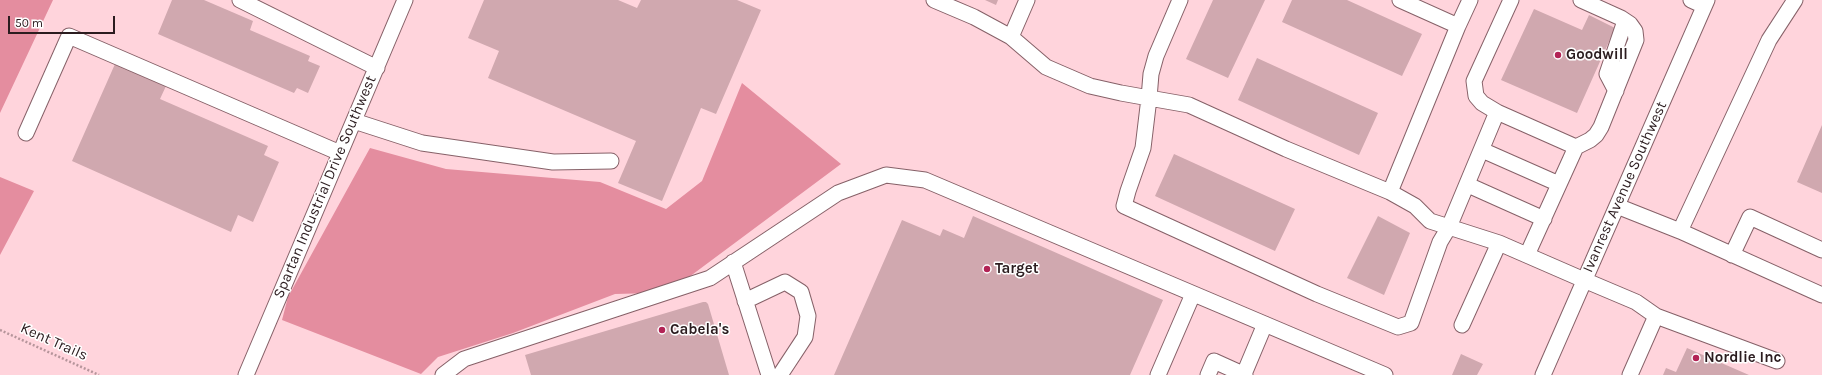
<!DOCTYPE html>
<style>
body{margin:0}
#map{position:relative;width:1822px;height:375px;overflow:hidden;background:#ffd4dc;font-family:Karla,sans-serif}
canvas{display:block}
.scale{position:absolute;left:8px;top:16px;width:107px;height:18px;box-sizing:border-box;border:2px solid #2b1c1f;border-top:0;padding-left:5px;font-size:12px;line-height:14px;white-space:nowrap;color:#2b1c1f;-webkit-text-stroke:3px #fff;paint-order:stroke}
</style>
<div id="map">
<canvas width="1822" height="375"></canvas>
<div class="scale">50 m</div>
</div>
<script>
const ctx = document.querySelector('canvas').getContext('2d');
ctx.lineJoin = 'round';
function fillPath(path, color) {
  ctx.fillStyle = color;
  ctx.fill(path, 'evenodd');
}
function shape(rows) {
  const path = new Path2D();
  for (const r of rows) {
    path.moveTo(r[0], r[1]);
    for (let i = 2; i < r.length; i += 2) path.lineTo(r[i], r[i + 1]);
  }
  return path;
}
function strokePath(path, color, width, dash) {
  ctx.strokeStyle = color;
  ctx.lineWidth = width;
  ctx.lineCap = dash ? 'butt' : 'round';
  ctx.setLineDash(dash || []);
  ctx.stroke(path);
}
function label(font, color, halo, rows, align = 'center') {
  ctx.font = font + ' Karla,sans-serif';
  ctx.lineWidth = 3;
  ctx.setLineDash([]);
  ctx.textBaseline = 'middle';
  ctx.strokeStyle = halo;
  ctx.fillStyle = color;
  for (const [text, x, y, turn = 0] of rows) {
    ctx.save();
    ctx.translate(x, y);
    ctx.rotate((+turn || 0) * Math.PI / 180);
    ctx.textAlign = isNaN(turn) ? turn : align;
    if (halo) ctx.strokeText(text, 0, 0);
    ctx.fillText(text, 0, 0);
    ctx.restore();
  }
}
const forest = shape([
 [0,0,53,0,0,113],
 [742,83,841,164,681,283,653,293,615,294,513,333,438,357,421,374,282,320,288,297,370,148,446,169,600,182,666,209,702,181],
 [0,177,34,191,0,255]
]);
const building = shape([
 [172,0,204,0,253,21,250,30,310,56,308,61,320,66,308,93,297,88,294,93,158,34],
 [484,0,618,0,637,8,641,0,737,0,761,10,716,114,701,108,662,201,618,183,636,141,488,78,499,51,468,38],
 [985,0,998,0,996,5],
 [1213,0,1265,0,1228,78,1186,59],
 [1292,0,1347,0,1422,34,1402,76,1282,22],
 [1534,9,1582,30,1589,15,1615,28,1577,113,1501,80],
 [1257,58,1378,113,1359,155,1238,100],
 [115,64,166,86,160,99,268,146,264,155,279,162,253,222,238,215,231,232,72,161],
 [1822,125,1822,193,1797,182],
 [1174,154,1295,209,1275,251,1155,196],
 [973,216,1163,300,1130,375,834,375,902,220,940,236,943,229,964,238],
 [1378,216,1410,233,1384,295,1347,278],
 [703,302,706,302,708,304,729,375,531,375,525,355],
 [1687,348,1749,375,1663,375,1666,368,1676,372],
 [1461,354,1483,364,1477,375,1452,375]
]);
const path = shape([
 [0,330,99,375]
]);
const minor = shape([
 [240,0,377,68],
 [934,0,974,17,1011,37,1046,67,1090,86,1121,93,1149,98,1189,105,1286,149,1390,192,1415,206,1430,221,1449,227,1440,242,1411,323,1398,327,1317,294,1124,206,1128,191,1143,148,1149,98,1151,74,1156,56,1180,0],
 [1691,0,1704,6],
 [1458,26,1470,0],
 [1011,37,1027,0],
 [1616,91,1607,74,1625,21],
 [1497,112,1482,103,1476,96,1474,81,1511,0],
 [354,121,422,143,553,162,611,161],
 [26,133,69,36,340,153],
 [1576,147,1590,140,1596,135,1601,127,1636,40,1635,31,1630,24,1621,18,1581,0],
 [1482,150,1559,184],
 [1468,185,1544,219],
 [1390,192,1458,26,1400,0],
 [1617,206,1680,231,1769,40,1795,0],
 [1680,231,1822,295],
 [1527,255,1576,147,1497,112,1449,227,1499,243,1584,280,1636,302,1656,316,1630,375],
 [1732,255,1750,217,1822,250],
 [733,262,769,375],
 [745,301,785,282,801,292,808,316,805,337,780,375],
 [1656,316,1777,361],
 [1462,325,1499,243],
 [1244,374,1265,324],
 [246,375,405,0],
 [443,375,464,359,710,278,838,193,886,175,925,180,1385,375],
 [1158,375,1193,294],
 [1208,375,1214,361,1245,375],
 [1543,375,1707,0]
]);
const markers = [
 [1558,55,4,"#b22355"],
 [987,269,4,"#b22355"],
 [662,330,4,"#b22355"],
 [1696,358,4,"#b22355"]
];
const poiNames = [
 ["Goodwill",1566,55],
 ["Target",995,269],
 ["Cabela's",670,330],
 ["Nordlie Inc",1704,358]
];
const streetNames = [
 ["Spartan Industrial Drive Southwest",325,187,-67],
 ["Ivanrest Avenue Southwest",1625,187,-66],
 ["Kent Trails",54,342,24]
];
fillPath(forest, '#e48d9f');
fillPath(building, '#d0a8af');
strokePath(minor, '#866168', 17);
strokePath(path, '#b6959b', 2.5, [2, 2]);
strokePath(minor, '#fff', 15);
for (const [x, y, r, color] of markers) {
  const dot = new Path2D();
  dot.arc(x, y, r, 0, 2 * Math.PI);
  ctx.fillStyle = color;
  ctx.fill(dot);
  strokePath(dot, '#fff', 1.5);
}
label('bold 15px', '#2b1c1f', '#fff', poiNames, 'left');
label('15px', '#2b1c1f', '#fff', streetNames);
</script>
